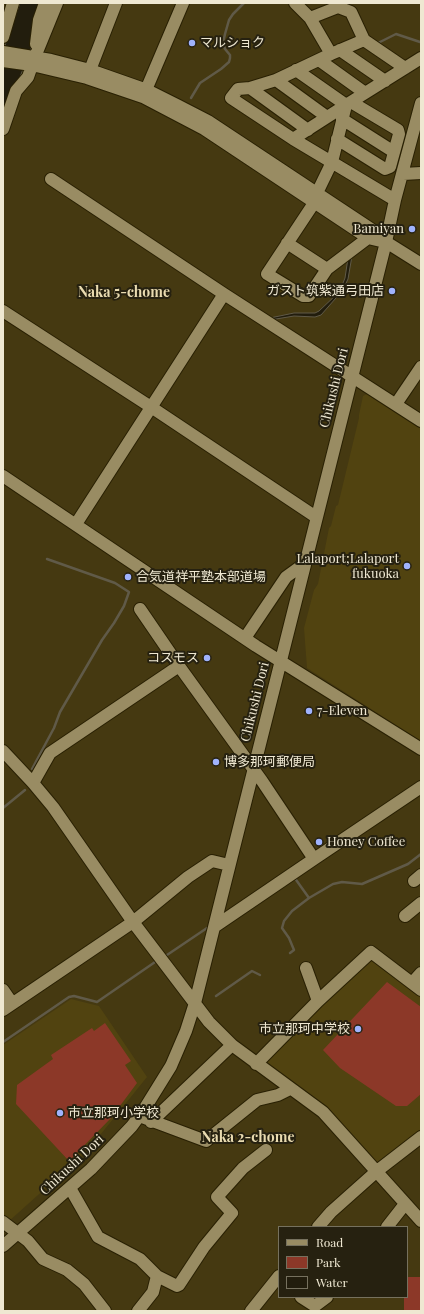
<!DOCTYPE html>
<meta charset="utf-8">
<style>
body{margin:0}
#map{position:relative;width:424px;height:1314px;overflow:hidden;background:#453911;font-family:"Playfair Display",serif}
canvas{display:block}
.frame{position:absolute;inset:0;border:4px solid #efe8d2;pointer-events:none}
.legend{position:absolute;left:278px;top:1226px;width:130px;height:72px;box-sizing:border-box;background:#262110;border:1px solid #76715e;margin:0;padding:5px 7px;list-style:none;font-size:12px;color:#efe8d2}
.legend li{display:flex;align-items:center;gap:8px;height:20px}
.legend b{width:20px;border:1px solid #76715e}
</style>
<div id="map">
<canvas width="424" height="1314"></canvas>
<div class="frame"></div>
<ul class="legend">
<li><b style="height:5px;background:#998c63"></b>Road</li>
<li><b style="height:11px;background:#8c3828"></b>Park</li>
<li><b style="height:11px;background:#221d0d"></b>Water</li>
</ul>
</div>
<script>
const ctx = document.querySelector('canvas').getContext('2d');
ctx.lineJoin = 'round';
function fillPath(path, color) {
  ctx.fillStyle = color;
  ctx.fill(path, 'evenodd');
}
function shape(rows) {
  const path = new Path2D();
  for (const r of rows) {
    path.moveTo(r[0], r[1]);
    for (let i = 2; i < r.length; i += 2) path.lineTo(r[i], r[i + 1]);
  }
  return path;
}
function strokePath(path, color, width, dash) {
  ctx.strokeStyle = color;
  ctx.lineWidth = width;
  ctx.lineCap = dash ? 'butt' : 'round';
  ctx.setLineDash(dash || []);
  ctx.stroke(path);
}
function label(font, color, halo, rows, align = 'center') {
  ctx.font = font + ' "Playfair Display","Noto Sans JP",serif';
  ctx.lineWidth = 4;
  ctx.setLineDash([]);
  ctx.textBaseline = 'middle';
  ctx.strokeStyle = halo;
  ctx.fillStyle = color;
  for (const [text, x, y, turn = 0] of rows) {
    ctx.save();
    ctx.translate(x, y);
    ctx.rotate((+turn || 0) * Math.PI / 180);
    ctx.textAlign = isNaN(turn) ? turn : align;
    if (halo) ctx.strokeText(text, 0, 0);
    ctx.fillText(text, 0, 0);
    ctx.restore();
  }
}
const built = shape([
 [367,394,421,429,421,741,307,668,304,628,314,590,318,584,329,528,331,526,336,506,338,505,359,418,359,415,363,396],
 [371,956,421,995,421,1132,376,1165,260,1063],
 [71,999,99,1006,147,1077,88,1150,8,1222,3,1216,3,1045]
]);
const green = shape([
 [387,982,421,1007,421,1094,407,1106,396,1106,340,1068,323,1050],
 [105,1023,131,1061,125,1065,137,1083,111,1118,69,1161,16,1104,17,1085,53,1059,51,1055,92,1028,94,1031],
 [407,1277,421,1277,421,1311,404,1311,404,1297,407,1297]
]);
const water = shape([
 [20,3,44,3,32,46,3,121,3,51,20,3],
 [352,256,348,279,343,290,321,315,315,317,294,316,270,320,270,318,294,313,315,313,319,311,337,294,341,288,345,278,348,258,352,256]
]);
const stream = shape([
 [376,44,396,34,420,42],
 [191,98,200,83,221,69,229,62,230,58,230,55,225,49,223,43,225,34,229,20,233,14,244,3],
 [32,769,54,728,60,712,102,640,114,623,124,606,129,592,115,583,47,559],
 [3,808,25,790],
 [294,877,309,898],
 [290,953,294,950,289,938,282,928,284,921,292,911,309,898,333,884,342,882,362,884,408,864,421,854],
 [164,957,210,926],
 [216,996,252,971,260,975],
 [3,1042,69,997,74,996,97,1002,158,960]
]);
const minor = shape([
 [295,3,310,18],
 [3,37,13,3],
 [36,44,39,20,45,3],
 [340,50,385,81],
 [3,52,51,60,90,70,147,90,177,105,208,121,371,229,386,242,421,264],
 [331,54,310,18,338,7,351,12,364,40],
 [319,60,365,93],
 [3,61,32,65,87,78,143,97,204,129,368,238,385,242],
 [90,70,116,3],
 [296,70,346,105,332,162,317,193,314,203,267,274,303,296,309,296,327,269,368,238],
 [276,80,327,117],
 [250,88,308,130],
 [143,97,183,3],
 [342,119,394,152],
 [3,129,16,91,28,77,35,57,57,3],
 [293,139,346,105,421,58],
 [337,139,385,169,390,167,399,134,398,130,351,102],
 [403,174,421,173],
 [51,179,224,294,421,421],
 [395,200,293,139,231,98,238,89,250,88,276,80,331,54,364,40,405,68],
 [287,243,327,269],
 [3,311,151,407,316,517],
 [396,404,421,367],
 [3,476,256,646,421,749],
 [76,524,224,294],
 [245,638,286,577,304,564],
 [179,666,262,781,314,859,421,787],
 [3,751,33,783,53,807,133,922,209,1022,232,1045,323,1112,421,1221],
 [33,783,50,753,179,666,140,609],
 [414,881,421,875],
 [405,916,421,903],
 [214,927,314,859],
 [412,983,421,973],
 [3,990,12,1003],
 [318,1001,371,952,421,990],
 [3,1010,133,922,188,877,212,861,229,865],
 [256,1064,318,1001,306,968],
 [139,1116,206,1141,257,1100,278,1095,290,1089],
 [151,1122,232,1045],
 [70,1188,98,1237,140,1259,157,1276,177,1286,179,1285,204,1247,232,1213,217,1197,243,1168,266,1150],
 [3,1222,28,1241,43,1259,67,1270,84,1284,105,1311],
 [318,1227,331,1212,377,1171,421,1137],
 [387,1227,405,1204],
 [3,1246,91,1169,132,1126,145,1108,171,1066,186,1031,195,1003,386,242,395,200,421,103],
 [301,1297,315,1306,327,1297],
 [138,1311,153,1292,157,1276],
 [251,1311,279,1276]
]);
const markers = [
 [192,43,4,"#a0b3fd"],
 [412,229,4,"#a0b3fd"],
 [392,291,4,"#a0b3fd"],
 [407,566,4,"#a0b3fd"],
 [128,577,4,"#a0b3fd"],
 [207,658,4,"#a0b3fd"],
 [309,711,4,"#a0b3fd"],
 [216,762,4,"#a0b3fd"],
 [319,842,4,"#a0b3fd"],
 [358,1029,4,"#a0b3fd"],
 [60,1113,4,"#a0b3fd"]
];
const poiNames = [
 ["マルショク",200,43],
 ["Bamiyan",404,229,"right"],
 ["ガスト筑紫通弓田店",384,291,"right"],
 ["Lalaport;Lalaport",399,559,"right"],
 ["fukuoka",399,574,"right"],
 ["合気道祥平塾本部道場",136,577],
 ["コスモス",199,658,"right"],
 ["7-Eleven",317,711],
 ["博多那珂郵便局",224,762],
 ["Honey Coffee",327,842],
 ["市立那珂中学校",350,1029,"right"],
 ["市立那珂小学校",68,1113]
];
const streetNames = [
 ["Chikushi Dori",334,388,-76],
 ["Chikushi Dori",255,702,-76],
 ["Chikushi Dori",72,1165,-43]
];
const neighbourhoodNames = [
 ["Naka 5-chome",124,293],
 ["Naka 2-chome",248,1138]
];
fillPath(built, '#514310');
fillPath(green, '#8c3828');
fillPath(water, '#221d0d');
strokePath(water, '#605a48', 1);
strokePath(stream, '#605a48', 2.5);
strokePath(minor, '#292003', 14);
strokePath(minor, '#998c63', 12);
for (const [x, y, r, color] of markers) {
  const dot = new Path2D();
  dot.arc(x, y, r, 0, 2 * Math.PI);
  ctx.fillStyle = color;
  ctx.fill(dot);
  strokePath(dot, '#262110', 1.5);
}
label('13px', '#efe8d2', '#262110', poiNames, 'left');
label('13px', '#efe8d2', '#262110', streetNames);
label('bold 14px', '#e9dbb0', '#262110', neighbourhoodNames);
</script>
